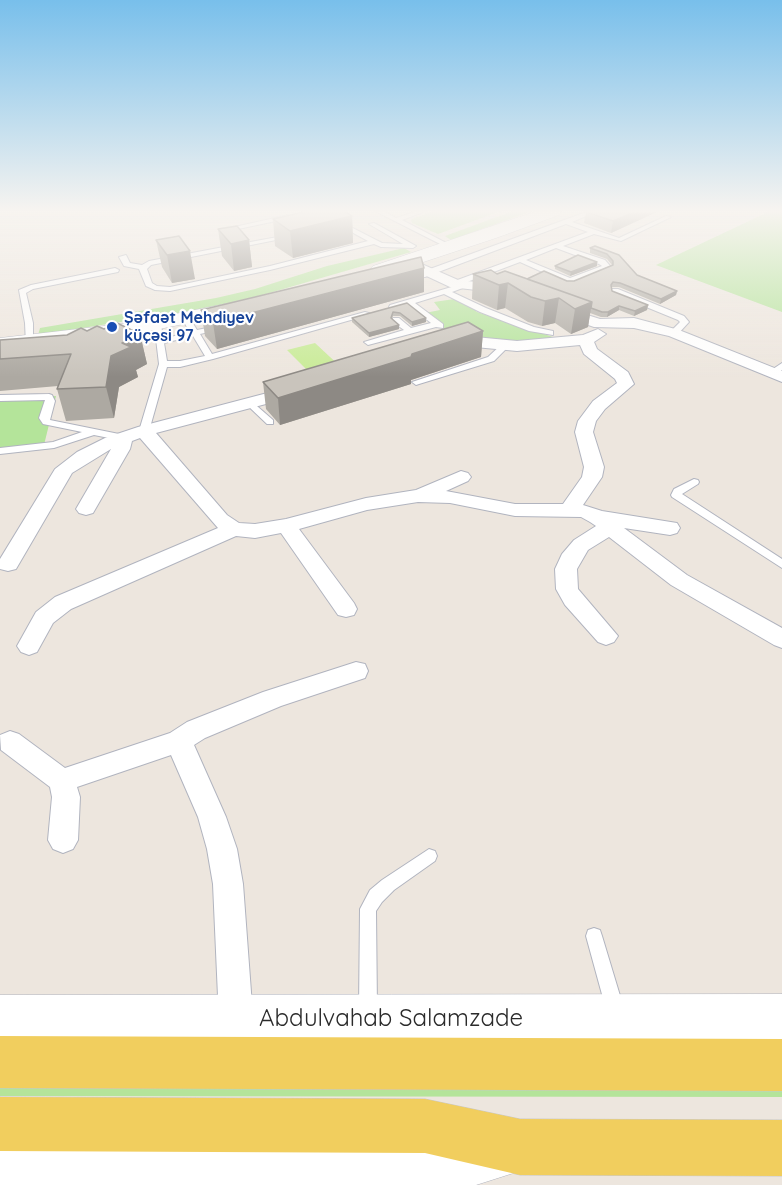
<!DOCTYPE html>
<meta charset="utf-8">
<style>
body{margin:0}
canvas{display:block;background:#ede6de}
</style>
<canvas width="782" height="1185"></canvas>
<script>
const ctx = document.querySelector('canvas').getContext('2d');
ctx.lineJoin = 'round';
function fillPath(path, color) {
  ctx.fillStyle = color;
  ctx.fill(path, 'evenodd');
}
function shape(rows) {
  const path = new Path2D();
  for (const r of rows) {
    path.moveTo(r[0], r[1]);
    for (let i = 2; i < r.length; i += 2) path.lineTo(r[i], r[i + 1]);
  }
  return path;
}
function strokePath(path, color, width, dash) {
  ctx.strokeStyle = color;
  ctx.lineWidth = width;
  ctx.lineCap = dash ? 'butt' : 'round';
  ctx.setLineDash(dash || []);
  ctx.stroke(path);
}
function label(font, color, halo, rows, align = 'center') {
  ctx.font = font + ' Quicksand,sans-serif';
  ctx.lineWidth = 4.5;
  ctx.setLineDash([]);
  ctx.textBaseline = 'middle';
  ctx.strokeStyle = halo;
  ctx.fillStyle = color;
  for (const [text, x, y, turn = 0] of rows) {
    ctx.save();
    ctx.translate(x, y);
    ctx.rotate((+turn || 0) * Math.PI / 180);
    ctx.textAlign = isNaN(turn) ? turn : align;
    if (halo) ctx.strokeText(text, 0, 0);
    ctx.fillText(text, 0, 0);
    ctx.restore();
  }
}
const green = shape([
 [434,211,501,211,438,234,412,223,411,220,414,218],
 [513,211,532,211,451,240,445,236],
 [770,211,782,211,782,312,656,265],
 [404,248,411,252,266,294,203,309,38,335,40,328,216,298,255,289,327,266],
 [461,298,477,312,562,340,512,348,450,336,425,313,440,310,434,302],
 [56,396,44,445,0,449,0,401],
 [0,1084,782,1087,782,1097,0,1096]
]);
const pitch = shape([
 [315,343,344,370,315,378,287,350]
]);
const service = shape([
 [375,211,383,211,396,218,417,211,426,211,402,220,456,248,450,249,375,211],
 [589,211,598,211,572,222,619,238,666,216,671,217,621,241,594,234,563,246,605,260,611,267,573,283,567,283,520,262,459,285,464,284,468,286,452,292,486,308,534,327,553,331,553,335,529,331,480,312,444,294,415,303,443,324,443,328,436,327,368,345,364,342,404,330,393,322,393,318,399,318,411,328,431,323,408,305,393,309,389,307,390,305,455,286,452,286,452,282,588,232,566,224,425,277,419,277,419,273,589,211],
 [556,248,599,264,602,266,570,278,526,260,556,248],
 [288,215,291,217,290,218,224,232,221,230,288,215],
 [339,221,382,243,403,244,369,224,374,223,416,246,413,248,381,247,374,244,270,270,170,291,155,290,146,286,139,269,124,266,119,257,126,255,130,263,142,265,149,261,288,235,291,237,151,265,147,269,152,283,157,286,170,287,270,266,368,241,337,224,337,222,339,221],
 [115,268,119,270,118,272,33,289,26,293,33,323,33,342,26,344,25,323,19,290,31,285,115,268],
 [612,289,618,289,684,316,689,322,677,335,671,335,671,331,680,322,678,320,612,293,612,289],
 [365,312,372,314,213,359,180,367,167,367,149,431,144,434,139,431,159,364,154,322,161,324,163,339,190,332,182,319,186,317,189,317,197,330,222,325,222,329,200,334,212,354,365,312],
 [193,336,205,356,180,361,167,361,164,343,193,336],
 [502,344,509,346,494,361,419,384,416,385,412,382,488,357,502,344],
 [782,363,782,370,776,375,770,375,770,371,782,363],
 [49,394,52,395,55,401,50,420,124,435,129,438,124,441,94,435,54,448,0,454,0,448,53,442,82,432,43,424,39,418,45,400,0,401,0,395,49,394],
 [250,400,273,420,273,424,267,424,247,405,245,403,250,400],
 [694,479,698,480,699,482,698,484,682,494,782,559,782,568,672,497,671,495,674,489,694,479],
 [429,849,435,851,437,856,435,861,394,890,382,902,376,911,377,1010,374,1016,368,1019,362,1016,359,1010,360,909,370,890,382,880,429,849],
 [594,928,600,930,602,936,624,1009,621,1015,615,1018,609,1015,606,1009,586,936,588,930,594,928]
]);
const minor = shape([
 [408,258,458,280,503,285,510,289,503,293,450,287,403,265,401,262,408,258],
 [562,307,600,319,634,318,679,330,782,371,782,382,669,336,634,328,594,327,557,314,555,311,562,307],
 [598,329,606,334,594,342,597,349,628,372,634,384,605,409,596,421,593,432,604,467,602,477,583,505,602,511,677,523,680,528,677,533,670,535,624,528,687,575,782,628,782,648,774,645,671,585,609,537,588,550,577,569,578,589,618,636,614,642,606,645,598,642,565,605,556,589,555,569,562,554,574,540,596,526,590,522,581,517,515,516,450,503,418,502,367,510,299,529,354,603,357,609,354,615,346,617,338,615,281,533,255,538,236,536,71,609,53,623,37,652,29,655,21,652,17,646,36,612,55,597,218,528,140,438,132,441,130,449,93,513,86,515,79,513,76,509,111,449,72,473,16,569,8,571,0,569,0,559,55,469,77,452,105,438,138,427,294,386,300,387,303,391,300,395,156,433,227,515,239,523,255,524,286,519,366,498,416,490,461,471,468,473,471,477,468,481,446,491,515,504,563,504,582,477,584,467,575,432,578,421,593,401,617,383,615,379,584,354,580,345,517,351,454,345,446,340,454,335,517,341,583,335,598,329],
 [356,662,365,664,368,671,365,678,281,706,205,738,194,745,226,817,237,849,243,884,253,1019,248,1031,236,1036,224,1031,219,1019,213,884,207,849,198,817,171,755,77,787,80,797,78,840,73,849,63,853,53,849,48,840,52,797,50,787,1,750,0,735,10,731,19,734,65,768,170,733,187,722,263,692,356,662]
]);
const secondary = shape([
 [537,211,561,211,559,215,496,238,387,274,373,274,370,270,373,266,537,211],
 [245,300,252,302,255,306,252,310,130,335,0,352,0,338,130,323,245,300],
 [782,994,782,1042,0,1043,0,995,782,994],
 [504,1125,523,1132,530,1151,523,1170,476,1185,0,1185,0,1149,331,1141,436,1142,504,1125]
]);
const primary = shape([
 [0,1036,782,1039,782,1091,0,1088,0,1036],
 [0,1097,425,1099,520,1119,782,1120,782,1176,520,1175,425,1153,0,1151,0,1097]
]);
const wall = shape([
 [659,211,611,233,584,223,586,212],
 [352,216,353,243,293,258,275,246,273,219],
 [218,229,249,240,252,267,234,271,222,256],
 [156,240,195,279,172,283,162,267],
 [595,246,637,275,677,291,676,295,660,304,619,287,612,287,611,288,612,291,648,305,647,310,634,316,619,310,607,317,601,317,590,313,588,327,571,334,555,323,542,326,528,322,505,308,497,310,472,299,473,274,497,274,527,279,574,281,612,265,607,259,590,253,590,248],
 [597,262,597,266,570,276,555,269,555,266],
 [424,292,217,349,205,336,201,310],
 [407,303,426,322,412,326,400,316,393,316,392,319,399,325,399,329,369,337,352,322,352,318],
 [104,329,140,334,147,364,136,370,138,377,119,387,114,418,66,421,57,389,58,386,0,391,0,340,67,335,87,331],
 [483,331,481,357,411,380,411,384,280,425,266,409,263,382]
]);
const shadedWall = shape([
 [637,211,659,211,611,233,613,221],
 [352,216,353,243,293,258,290,231],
 [249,240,252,267,234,271,231,244],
 [190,251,195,279,172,283,167,255],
 [597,262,597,266,570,276,571,272],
 [424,268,424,292,217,349,213,323],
 [508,283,505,308,497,310,499,285],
 [677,291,676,295,660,304,661,299],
 [559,298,555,323,542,326,545,301],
 [592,302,588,327,571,334,575,309],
 [648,305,647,310,634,316,635,311],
 [619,306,619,310,607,317,608,312],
 [426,318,426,322,412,326,412,322],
 [399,325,399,329,369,337,369,333],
 [483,331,481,357,411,380,411,384,280,425,278,398],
 [140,334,147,364,136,370,138,377,119,387,114,418,106,387,111,356,122,343]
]);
const building = shape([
 [308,211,344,211,352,216,290,231,273,219,308,211],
 [589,211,637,211,613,221,586,212,589,211],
 [237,226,249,240,231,244,218,229,237,226],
 [179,236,190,251,167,255,156,240,179,236],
 [595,246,619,255,637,275,677,291,661,299,620,283,613,282,611,285,612,291,648,305,635,311,619,306,608,312,602,312,591,308,592,302,527,279,544,271,567,281,574,281,613,265,613,261,607,254,590,248,595,246],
 [578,255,597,262,571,272,555,266,578,255],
 [421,257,424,268,213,323,201,310,421,257],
 [491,270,497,274,505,271,592,302,575,309,559,298,545,301,531,297,508,283,499,285,473,274,491,270],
 [407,303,426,318,412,322,400,313,393,312,391,318,399,325,369,333,352,318,407,303],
 [468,322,483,331,412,354,411,357,278,398,263,382,468,322],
 [117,323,140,334,122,343,131,347,111,356,106,387,57,389,71,354,0,359,0,340,67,335,81,328,87,331,97,326,104,329,117,323]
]);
const markers = [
 [112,327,6,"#1a4fb4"]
];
const farTransitnames = [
 ["Şəfaət Mehdiyev",124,318],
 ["küçəsi 97",124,336]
];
const nearStreetnames = [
 ["Abdulvahab Salamzade",391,1019]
];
fillPath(green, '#b4e49a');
fillPath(pitch, '#c8eb96');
strokePath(service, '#b1b4bf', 2);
strokePath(minor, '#b1b4bf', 2);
strokePath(secondary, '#b1b4bf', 1);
strokePath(primary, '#c8c8c8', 1);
fillPath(service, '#fff');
fillPath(minor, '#fff');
fillPath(secondary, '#fff');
fillPath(primary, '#f1ce5e');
fillPath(wall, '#ada9a2');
fillPath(shadedWall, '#8d8984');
fillPath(building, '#c9c4bc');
strokePath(building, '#8d8984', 1.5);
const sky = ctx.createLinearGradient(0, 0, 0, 377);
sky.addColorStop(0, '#78bfeb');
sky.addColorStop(0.56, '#f7f4f0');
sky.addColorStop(1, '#f7f4f000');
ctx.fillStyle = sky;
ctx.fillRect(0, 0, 782, 377);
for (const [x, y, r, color] of markers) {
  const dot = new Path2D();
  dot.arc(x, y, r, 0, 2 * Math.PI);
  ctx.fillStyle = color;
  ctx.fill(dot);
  strokePath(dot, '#fff', 2);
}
label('bold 16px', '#164399', '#fff', farTransitnames, 'left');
label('24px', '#2b2b2b', '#fff', nearStreetnames);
</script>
